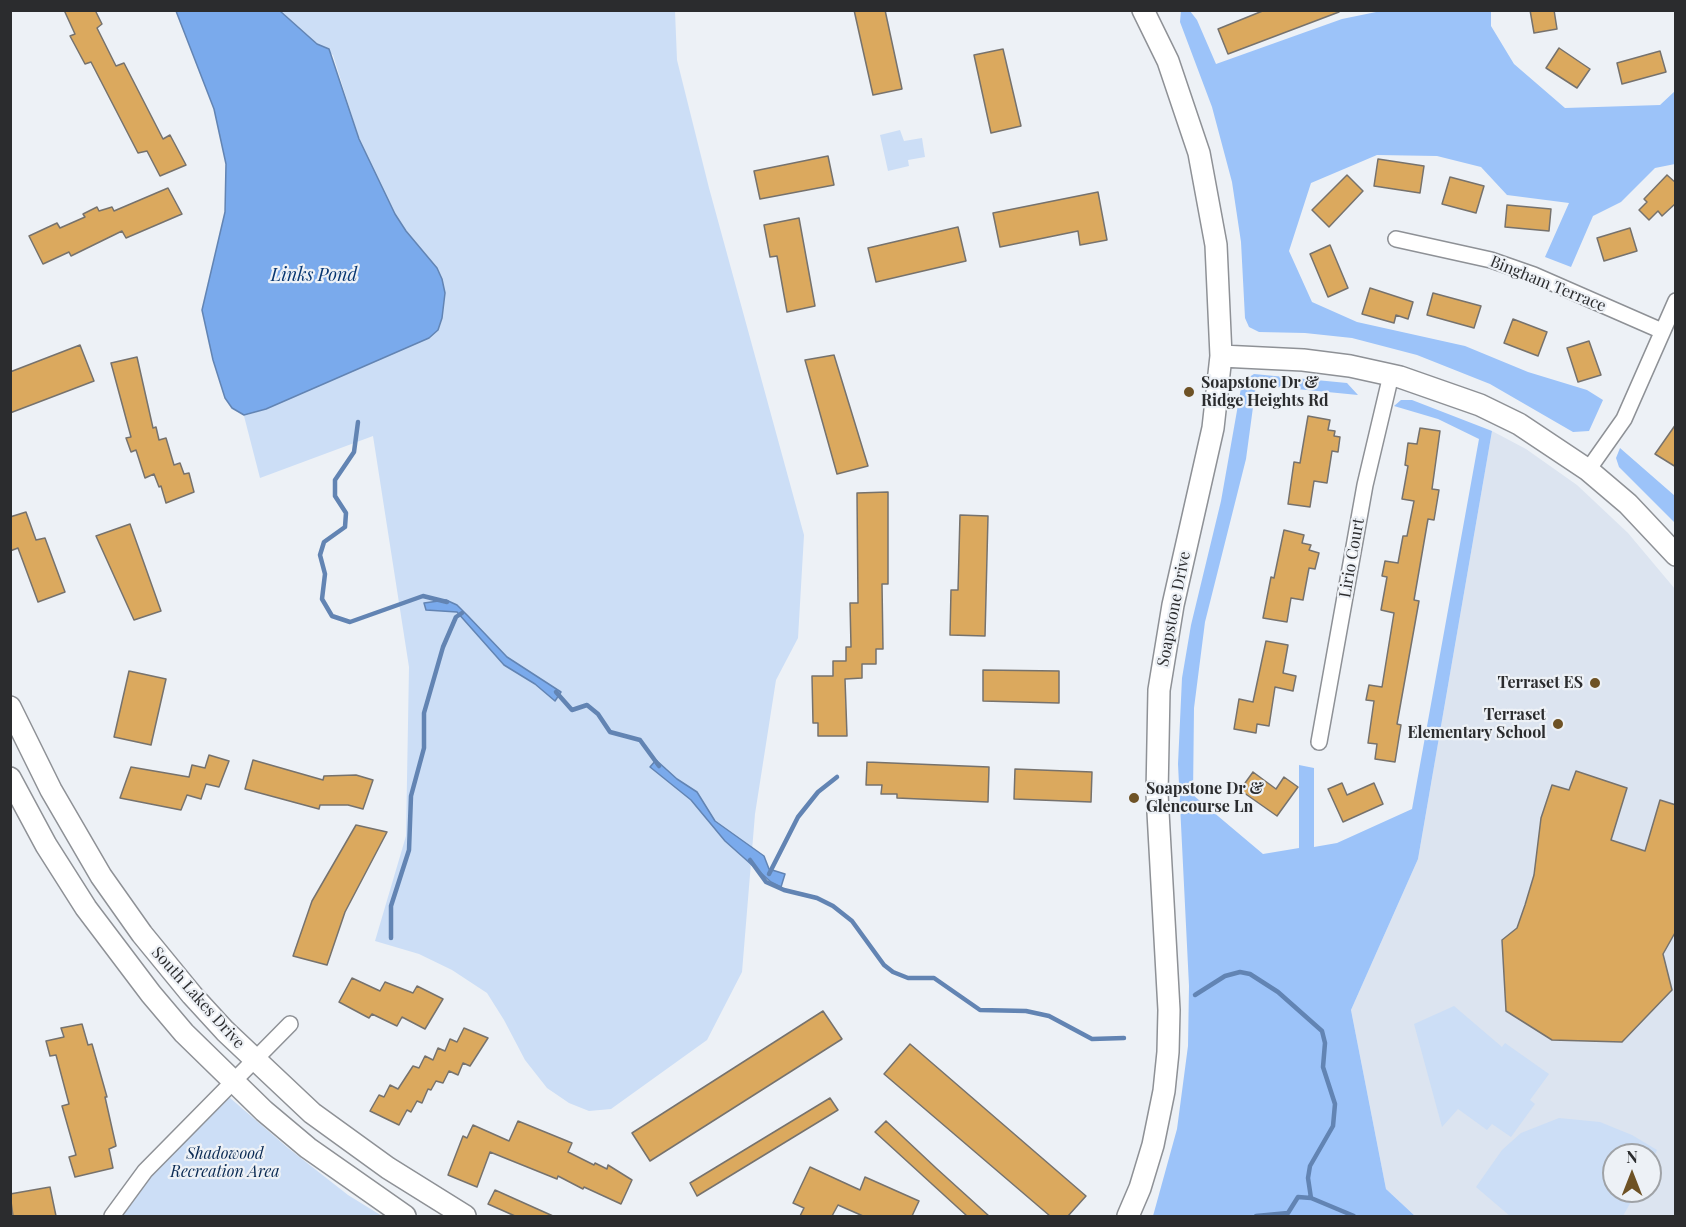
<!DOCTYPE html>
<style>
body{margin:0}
#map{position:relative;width:1686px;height:1227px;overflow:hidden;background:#edf1f6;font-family:"Playfair Display",serif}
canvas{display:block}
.frame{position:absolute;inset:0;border:12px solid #2b2c2e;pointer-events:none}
.north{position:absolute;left:1602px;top:1143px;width:60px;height:60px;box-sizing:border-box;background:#edf1f6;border:2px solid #9fa2a6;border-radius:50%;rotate:0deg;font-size:16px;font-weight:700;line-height:24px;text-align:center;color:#2b2c2e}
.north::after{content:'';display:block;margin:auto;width:21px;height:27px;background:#6e5225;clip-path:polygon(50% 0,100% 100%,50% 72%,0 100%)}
</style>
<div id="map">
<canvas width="1686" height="1227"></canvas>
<div class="frame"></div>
<div class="north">N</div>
</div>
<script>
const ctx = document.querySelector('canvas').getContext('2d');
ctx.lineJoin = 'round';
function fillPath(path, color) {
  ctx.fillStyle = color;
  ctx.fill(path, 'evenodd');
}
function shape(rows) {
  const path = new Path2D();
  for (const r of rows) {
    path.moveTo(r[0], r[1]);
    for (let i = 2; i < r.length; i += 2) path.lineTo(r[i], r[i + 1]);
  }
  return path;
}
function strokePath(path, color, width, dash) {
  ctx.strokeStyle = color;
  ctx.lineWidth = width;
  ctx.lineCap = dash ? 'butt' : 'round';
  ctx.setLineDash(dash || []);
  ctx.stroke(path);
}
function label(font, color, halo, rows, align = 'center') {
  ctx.font = font + ' "Playfair Display",serif';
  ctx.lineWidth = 4.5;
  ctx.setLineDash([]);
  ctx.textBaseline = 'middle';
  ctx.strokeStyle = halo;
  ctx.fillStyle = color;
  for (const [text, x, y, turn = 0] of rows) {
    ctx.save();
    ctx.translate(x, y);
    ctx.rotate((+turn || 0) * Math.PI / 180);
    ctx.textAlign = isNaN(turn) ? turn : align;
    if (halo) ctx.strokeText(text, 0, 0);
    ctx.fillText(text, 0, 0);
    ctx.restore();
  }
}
const built = shape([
 [1492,431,1526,449,1577,485,1628,533,1675,589,1675,1216,1415,1216,1386,1189,1351,1010,1418,859],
 [1614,1155,1650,1155,1650,1191,1614,1191]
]);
const green = shape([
 [280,11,675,11,677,60,709,188,804,535,798,638,776,680,755,814,742,972,707,1040,611,1109,589,1111,569,1103,547,1088,525,1060,504,1020,487,993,452,970,419,954,375,941,406,836,409,667,373,436,260,478,244,416,266,409,429,338,437,268,406,231,395,214,359,139,333,55,317,44],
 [900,130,904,141,922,138,925,157,908,160,909,166,888,171,880,135],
 [1454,1006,1502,1047,1505,1043,1549,1074,1530,1100,1535,1104,1511,1137,1492,1124,1487,1130,1458,1109,1442,1127,1414,1024],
 [222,1091,288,1148,348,1195,382,1216,112,1216],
 [1559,1118,1600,1122,1632,1135,1657,1150,1650,1165,1650,1155,1614,1155,1614,1191,1637,1191,1623,1216,1510,1216,1476,1187,1502,1150,1521,1133]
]);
const forest = shape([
 [1181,10,1190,11,1197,20,1216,64,1342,19,1381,11,1491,11,1491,26,1514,64,1565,108,1660,105,1675,91,1675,164,1655,168,1621,202,1593,216,1571,267,1545,257,1569,203,1507,195,1481,167,1437,156,1377,155,1311,183,1289,251,1312,302,1357,322,1465,346,1528,372,1587,390,1603,400,1589,431,1573,432,1490,384,1417,355,1352,338,1305,333,1259,332,1249,327,1245,318,1241,242,1232,182,1212,107,1180,22],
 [1254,374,1347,383,1358,395,1256,385,1246,459,1205,622,1194,708,1193,795,1263,854,1299,848,1299,765,1314,768,1314,847,1337,843,1412,809,1479,439,1438,419,1394,406,1401,400,1412,400,1492,431,1418,859,1351,1010,1386,1189,1415,1216,1153,1216,1177,1129,1188,1046,1189,986,1178,764,1182,678,1191,625,1221,501,1241,388,1246,379],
 [1620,448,1675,496,1675,523,1619,467,1616,458]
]);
const water = shape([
 [176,11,280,11,317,44,329,49,359,139,395,214,406,231,437,268,442,279,445,293,442,318,438,330,429,338,266,409,244,415,232,408,225,398,213,360,202,310,225,212,226,164,214,109,176,11],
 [446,600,457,605,468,616,507,657,561,692,555,701,535,684,504,665,457,612,426,610,424,603,446,600],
 [656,760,677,779,697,792,715,821,764,856,769,869,785,874,781,887,771,882,725,841,691,800,650,767,656,760]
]);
const stream = shape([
 [358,422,354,452,335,480,335,496,346,513,345,527,324,542,320,555,325,574,322,599,332,616,350,622,423,596,447,602],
 [556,692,572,710,587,705,598,714,610,732,640,740,659,766],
 [750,860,766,882,784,890,817,898,833,906,852,921,884,965,893,972,908,978,934,978,980,1010,1026,1011,1049,1016,1092,1039,1124,1038],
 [769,874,798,817,818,792,837,777],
 [391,938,391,906,409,850,411,796,424,748,424,713,443,647,456,617,462,613],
 [1195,995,1225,976,1240,972,1250,974,1278,992,1322,1031,1325,1043,1323,1067,1335,1104,1333,1126,1310,1166,1308,1178,1311,1198],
 [1256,1216,1288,1213,1298,1197,1311,1198,1354,1216]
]);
const building = shape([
 [64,10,95,10,102,24,97,28,116,66,124,63,163,139,170,135,186,165,160,176,147,151,138,153,91,62,85,64,70,36,75,34,64,10],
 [854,10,885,10,902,89,873,95,854,10],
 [1265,10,1339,10,1339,12,1228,54,1218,29,1265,10],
 [1530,10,1554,10,1557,29,1534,33,1530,10],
 [1559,48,1590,69,1577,88,1546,68,1559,48],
 [1003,49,1021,126,991,133,974,55,1003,49],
 [1660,51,1666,72,1622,84,1617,63,1660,51],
 [828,156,834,185,760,199,754,171,828,156],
 [1378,159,1424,166,1420,193,1374,186,1378,159],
 [1347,175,1363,191,1329,227,1312,210,1347,175],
 [1667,175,1676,183,1676,203,1662,216,1658,211,1649,220,1639,210,1647,202,1644,199,1667,175],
 [1450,177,1484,186,1476,213,1442,204,1450,177],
 [168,188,182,214,126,238,122,231,71,256,69,252,43,264,29,236,57,223,60,228,85,217,83,214,97,207,99,211,112,207,114,211,168,188],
 [1098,192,1107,240,1080,245,1078,231,1000,247,993,213,1098,192],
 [1507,205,1551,209,1549,231,1505,227,1507,205],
 [799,218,815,306,787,312,777,256,770,257,764,225,799,218],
 [958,227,966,261,876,282,868,248,958,227],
 [1630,228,1637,251,1604,261,1597,238,1630,228],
 [1330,245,1348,288,1328,297,1310,254,1330,245],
 [1370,288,1413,302,1408,319,1396,315,1394,323,1362,314,1370,288],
 [1433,293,1481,306,1474,328,1427,315,1433,293],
 [1513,319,1547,332,1538,356,1504,343,1513,319],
 [1589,341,1601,375,1578,382,1567,348,1589,341],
 [80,345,94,381,10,413,10,372,80,345],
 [834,355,868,466,837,474,805,360,834,355],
 [137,357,153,428,156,427,159,440,166,438,174,465,180,463,184,474,189,473,194,492,166,503,161,486,159,487,154,474,145,478,136,450,131,452,126,438,131,437,111,363,137,357],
 [1308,416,1330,420,1328,430,1335,431,1334,436,1340,437,1338,452,1332,451,1327,483,1314,481,1310,507,1288,504,1294,462,1300,463,1308,416],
 [1676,424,1676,467,1655,454,1676,424],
 [1420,428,1440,431,1432,489,1439,490,1434,520,1428,519,1414,600,1419,601,1397,724,1401,725,1395,762,1375,759,1377,744,1368,743,1374,701,1366,700,1369,685,1382,687,1394,613,1381,610,1387,577,1382,576,1385,561,1398,563,1403,536,1407,536,1414,501,1402,499,1408,466,1405,465,1408,443,1417,444,1420,428],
 [888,492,888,584,882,584,883,649,876,649,876,664,862,664,862,678,845,679,847,736,818,736,818,723,813,723,812,676,833,676,833,661,846,661,846,647,851,647,850,603,858,603,857,493,888,492],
 [26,512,36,540,45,538,65,592,38,602,18,548,10,551,10,517,26,512],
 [960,515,988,516,985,636,950,635,951,590,958,590,960,515],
 [130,524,161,611,134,620,96,536,130,524],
 [1284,530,1304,535,1302,543,1311,545,1309,550,1319,553,1315,569,1309,568,1303,600,1291,598,1287,622,1263,618,1271,577,1274,578,1284,530],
 [1266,641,1288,645,1283,673,1296,676,1293,691,1275,687,1269,726,1257,724,1256,733,1234,729,1239,699,1253,702,1266,641],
 [983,670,1059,671,1059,703,983,701,983,670],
 [129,671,166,679,151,745,114,737,129,671],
 [209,755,229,761,219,787,206,784,201,799,187,795,181,810,120,798,131,767,189,777,192,765,205,768,209,755],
 [253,760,323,780,324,776,356,775,373,780,363,809,348,805,320,805,319,809,245,789,253,760],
 [867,762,989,767,988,802,897,798,897,794,881,794,882,785,866,785,867,762],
 [1015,769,1092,772,1091,802,1014,799,1015,769],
 [1576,771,1627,788,1611,840,1645,851,1660,800,1676,805,1676,931,1663,954,1672,990,1622,1042,1552,1040,1506,1011,1502,940,1517,928,1525,905,1534,875,1541,818,1552,785,1569,790,1576,771],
 [1253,772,1276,789,1284,777,1298,787,1277,816,1240,790,1253,772],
 [1342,783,1347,795,1374,783,1383,804,1343,822,1328,789,1342,783],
 [356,825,387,832,345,912,327,965,293,956,312,901,356,825],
 [352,978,380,991,385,982,413,993,417,986,443,999,425,1029,402,1017,397,1026,372,1014,369,1018,339,1002,352,978],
 [823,1011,842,1039,650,1161,632,1133,823,1011],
 [82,1024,88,1045,92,1044,107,1097,105,1097,116,1146,109,1149,113,1168,75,1177,69,1157,76,1155,62,1106,69,1104,56,1055,50,1056,46,1041,64,1037,61,1028,82,1024],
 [464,1028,488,1038,470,1066,463,1063,458,1075,449,1071,443,1083,436,1081,431,1090,428,1089,422,1103,417,1101,411,1112,407,1110,399,1125,370,1111,379,1095,384,1097,390,1085,398,1089,413,1066,419,1068,425,1056,433,1060,438,1048,445,1051,450,1039,457,1042,464,1028],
 [910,1044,1086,1196,1068,1216,1050,1216,884,1074,910,1044],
 [830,1098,838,1110,697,1196,690,1183,830,1098],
 [518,1121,572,1143,568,1152,594,1165,595,1163,607,1169,608,1165,632,1180,621,1204,584,1187,583,1189,558,1176,557,1179,490,1152,477,1187,448,1175,463,1136,467,1138,473,1125,509,1141,518,1121],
 [886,1121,936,1168,989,1216,967,1216,875,1132,886,1121],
 [810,1167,860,1190,865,1177,919,1201,912,1216,863,1216,838,1205,832,1216,800,1216,804,1208,793,1203,810,1167],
 [50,1187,56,1216,13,1216,10,1194,50,1187],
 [495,1190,553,1216,515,1216,488,1204,495,1190]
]);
const street = shape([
 [1396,239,1491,260,1534,275,1662,331],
 [1588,470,1624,419,1676,301],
 [1319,742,1365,485,1391,375],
 [112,1216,145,1171,290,1024]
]);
const secondary = shape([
 [1221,356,1303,360,1350,366,1400,377,1480,405,1519,424,1588,470,1628,504,1676,555],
 [10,707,51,790,101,876,142,934,192,995,225,1031,312,1113,388,1168,465,1216],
 [10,778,46,845,86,908,151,994,184,1033,264,1111,308,1148,405,1216],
 [1128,1216,1140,1188,1153,1145,1164,1091,1168,1052,1169,1010,1157,794,1159,690,1173,605,1213,428,1221,356,1216,245,1199,153,1168,61,1143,10]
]);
const markers = [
 [1189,392,6,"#6e5225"],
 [1595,683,6,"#6e5225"],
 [1558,724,6,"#6e5225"],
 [1134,798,6,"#6e5225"]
];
const streetNames = [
 ["Bingham Terrace",1548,284,22],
 ["Lirio Court",1352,558,-80],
 ["Soapstone Drive",1174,609,-79],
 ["South Lakes Drive",198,998,48]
];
const poiNames = [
 ["Soapstone Dr &",1201,383],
 ["Ridge Heights Rd",1201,401],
 ["Terraset ES",1583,683,"right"],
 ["Terraset",1546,715,"right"],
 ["Elementary School",1546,733,"right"],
 ["Soapstone Dr &",1146,789],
 ["Glencourse Ln",1146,807]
];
const parkNames = [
 ["Shadowood",225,1154],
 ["Recreation Area",225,1172]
];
const waterNames = [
 ["Links Pond",314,275]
];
fillPath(built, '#dce4f0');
fillPath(green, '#ccdef6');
fillPath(forest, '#9cc3f9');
fillPath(water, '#7aaaec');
strokePath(water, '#6284b3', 1.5);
strokePath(stream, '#6284b3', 4.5);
fillPath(building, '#dba95e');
strokePath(building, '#76726d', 1.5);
strokePath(street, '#8e9196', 18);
strokePath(secondary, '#8e9196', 24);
strokePath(street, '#fff', 15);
strokePath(secondary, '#fff', 21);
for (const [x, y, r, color] of markers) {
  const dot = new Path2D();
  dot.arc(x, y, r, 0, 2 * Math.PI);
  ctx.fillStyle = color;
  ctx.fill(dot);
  strokePath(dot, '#edf1f6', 2);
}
label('16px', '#2b2c2e', '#edf1f6', streetNames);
label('bold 16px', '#2b2c2e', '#edf1f6', poiNames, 'left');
label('italic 16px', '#092952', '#edf1f6', parkNames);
label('italic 18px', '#063671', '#edf1f6', waterNames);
</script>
